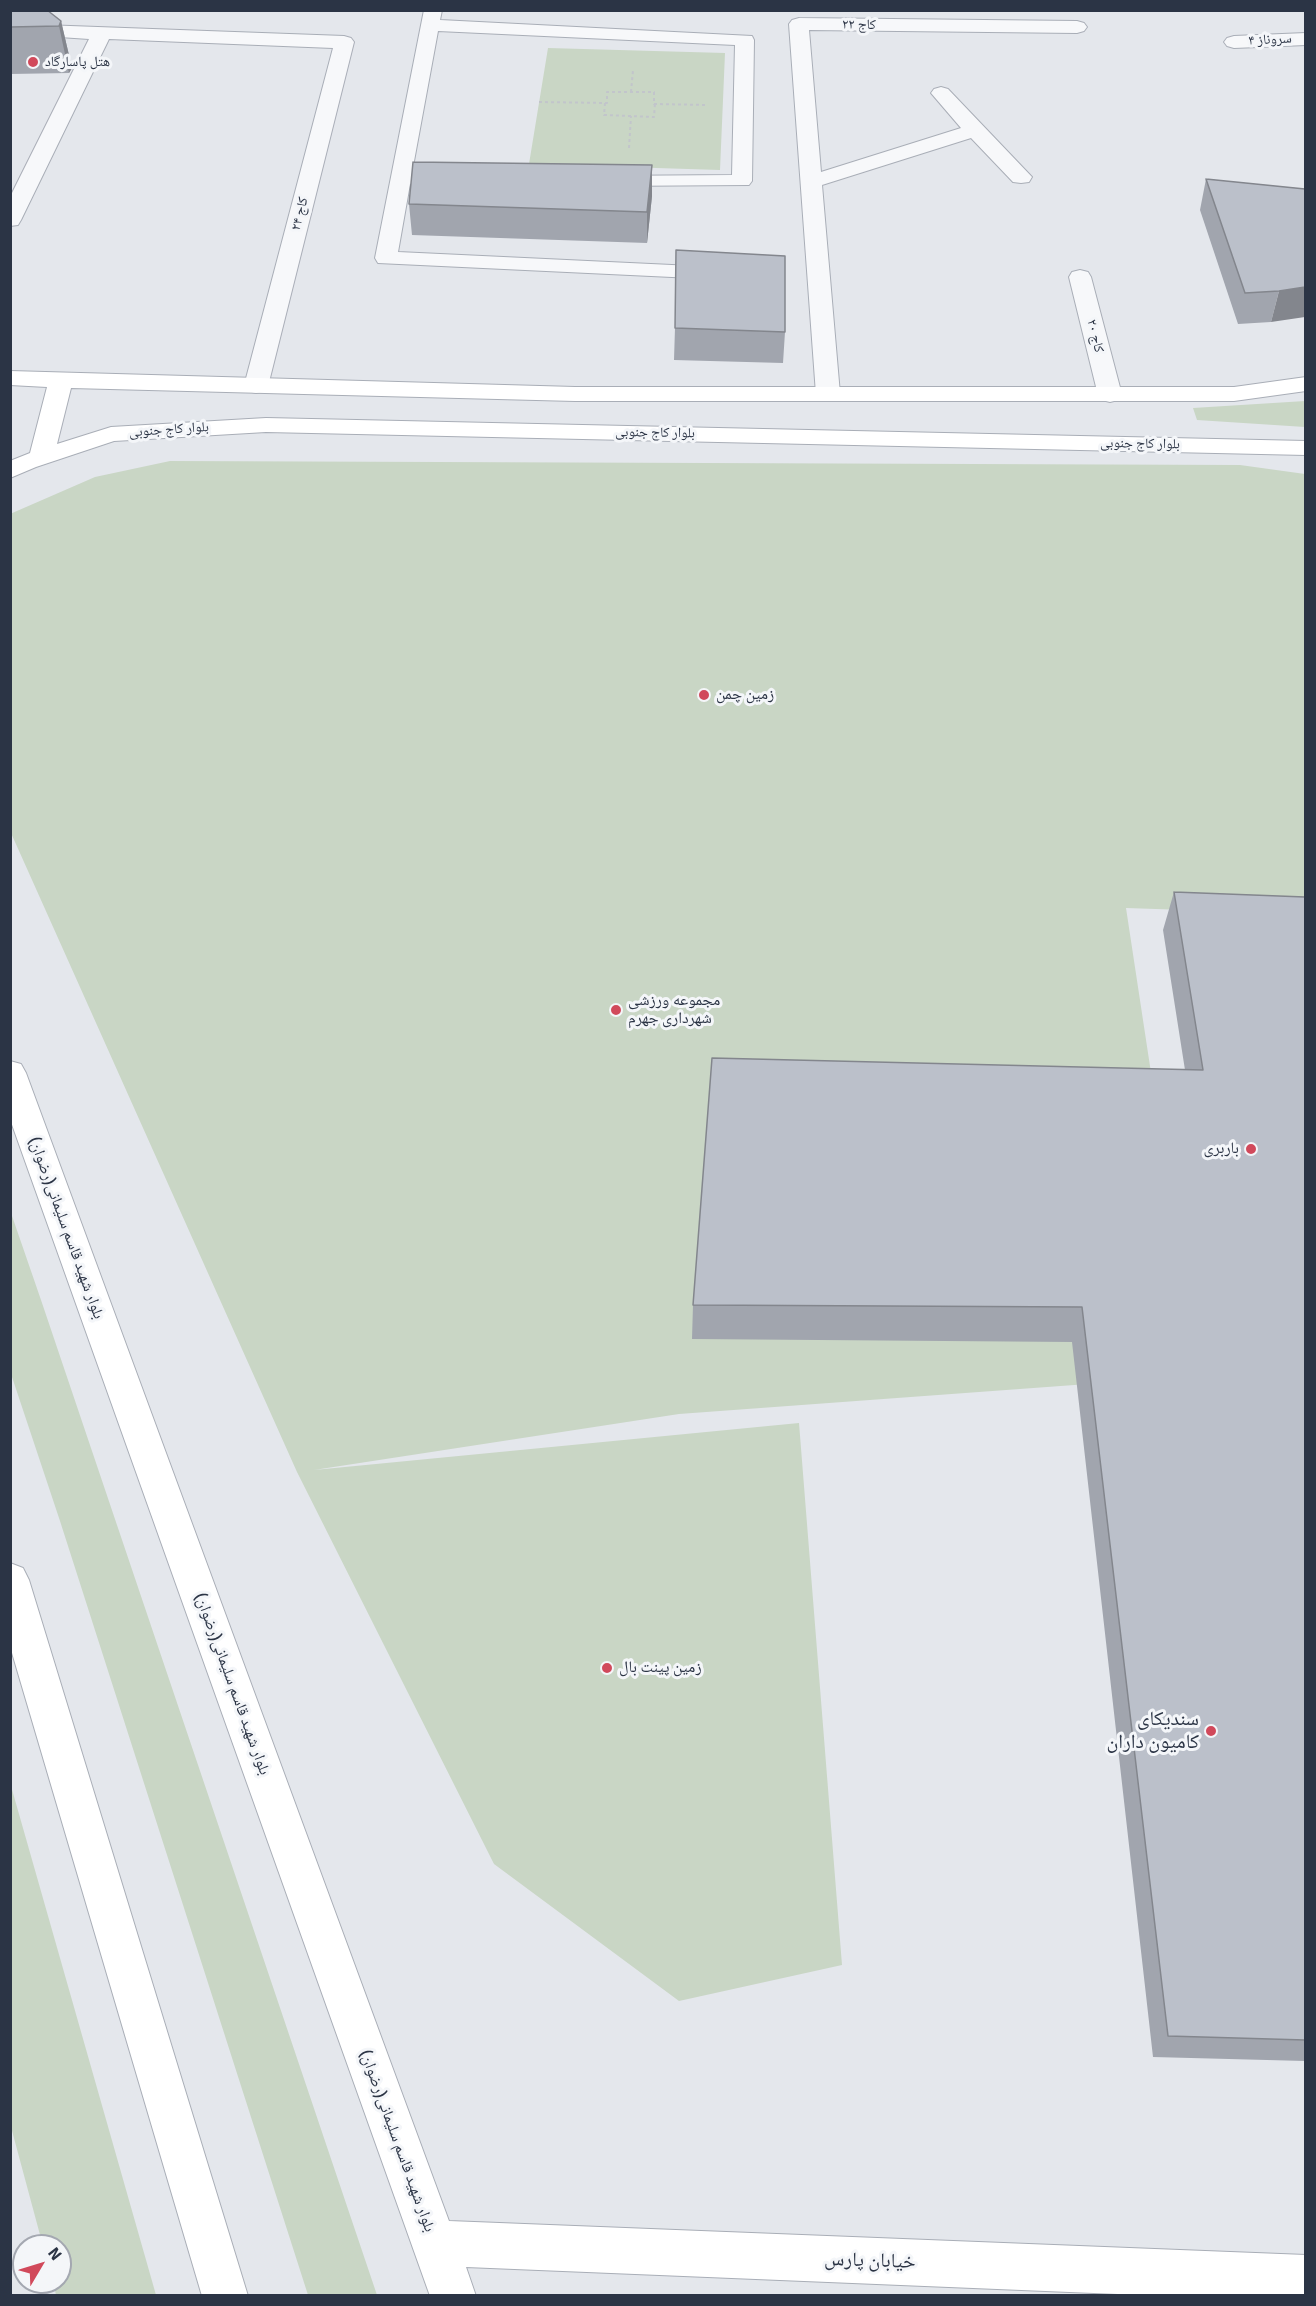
<!DOCTYPE html>
<html>
<head>
<meta charset="utf-8">
<style>
  body { margin:0 }
  #map { position:relative; width:1316px; height:2306px; overflow:hidden; background:#e4e7ec; font-family:Signika,sans-serif }
  canvas { display:block }
  .frame { position:absolute; inset:0; border:12px solid #2b3445; pointer-events:none }
  .north { position:absolute; left:12px; top:2234px; width:60px; height:60px; box-sizing:border-box; background:#f4f6f9; border:2px solid #a4a8b1; border-radius:50%; rotate:52deg; font-size:16px; font-weight:700; line-height:24px; text-align:center; color:#2b3445 }
  .north::after { content:''; display:block; margin:auto; width:21px; height:27px; background:#d1495b; clip-path:polygon(50% 0,100% 100%,50% 72%,0 100%) }
</style>
</head>
<body>
<div id="map">
<canvas width="1316" height="2306"></canvas>
<div class="frame"></div>
<div class="north">N</div>
</div>
<script>
const context = document.querySelector('canvas').getContext('2d');
context.lineJoin = 'round';
function fill(path, color) {
  context.fillStyle = color;
  context.fill(path, 'evenodd');
}
function shape(rows) {
  const path = new Path2D();
  for (const r of rows) {
    path.moveTo(r[0], r[1]);
    for (let i = 2; i < r.length; i += 2) path.lineTo(r[i], r[i + 1]);
  }
  return path;
}
function trace(path, color, width, dash) {
  context.strokeStyle = color;
  context.lineWidth = width;
  context.lineCap = dash ? 'butt' : 'round';
  context.setLineDash(dash || []);
  context.stroke(path);
}
function write(font, color, halo, rows, align = 'center') {
  context.font = font + ' Signika,"Noto Naskh Arabic",sans-serif';
  context.lineWidth = 6;
  context.setLineDash([]);
  context.textBaseline = 'middle';
  context.strokeStyle = halo;
  context.fillStyle = color;
  for (const [text, x, y, turn = 0] of rows) {
    context.save();
    context.translate(x, y);
    context.rotate((+turn || 0) * Math.PI / 180);
    context.textAlign = isNaN(turn) ? turn : align;
    if (halo) context.strokeText(text, 0, 0);
    context.fillText(text, 0, 0);
    context.restore();
  }
}
const green = shape([
  [548,48,725,53,720,170,529,164],
  [1305,401,1305,427,1197,420,1193,408],
  [170,461,1240,465,1305,474,1305,914,1126,908,1197,1376,679,1414,314,1470,799,1423,842,1965,679,2001,494,1864,297,1472,11,833,10,514,95,477],
  [11,1213,41,1300,377,2295,308,2295,60,1521,11,1374],
  [10,1786,11,1786,156,2295,56,2295,53,2282,60,2282,60,2246,43,2246,11,2127]
]);
const path = shape([
  [631,92,633,70],
  [539,102,607,103,607,92,654,92,654,104,707,105],
  [605,103,604,115,654,117,655,103],
  [629,148,631,116]
]);
const lane = shape([
  [424,10,442,10,440,20,752,36,754,40,752,181,749,185,609,186,602,184,599,180,602,176,732,175,735,45,438,31,412,172,454,173,461,175,464,179,461,183,454,185,410,184,398,252,693,266,701,267,704,272,701,277,693,278,378,263,375,258,424,10]
]);
const street = shape([
  [10,10,33,10,43,25,344,36,351,38,354,42,268,386,264,391,256,393,248,391,244,386,333,48,109,39,21,220,18,225,10,226,10,197,89,39,30,35,20,20,10,20,10,10],
  [799,18,1077,21,1084,23,1087,27,1084,31,1077,33,809,30,821,172,961,128,931,93,934,89,941,87,948,89,1032,177,1029,182,1021,183,1013,182,971,138,822,185,840,394,836,399,828,401,820,399,816,394,789,24,792,20,799,18],
  [1306,33,1306,45,1234,48,1227,46,1224,42,1227,38,1234,36,1306,33],
  [1080,270,1088,272,1091,277,1122,395,1118,400,1110,402,1102,400,1098,395,1069,277,1072,272,1080,270]
]);
const secondary = shape([
  [10,371,575,387,1234,387,1306,377,1306,391,1234,401,575,401,71,388,57,444,111,427,266,418,1306,441,1306,455,266,432,114,441,36,467,10,478,10,461,30,453,47,387,10,385,10,371],
  [10,1061,21,1064,26,1073,449,2221,1306,2255,1306,2296,1166,2296,466,2267,476,2296,430,2296,10,1119,10,1061],
  [10,1563,23,1568,29,1580,248,2296,202,2296,10,1646,10,1563]
]);
const wall = shape([
  [10,10,61,21,72,68,69,73,10,74],
  [652,165,652,196,647,243,412,235,409,204],
  [1206,179,1305,189,1271,322,1238,324,1200,210],
  [675,328,785,332,783,363,674,360],
  [1174,892,1305,897,1305,2061,1153,2057,1072,1342,692,1339,693,1305,1185,1070,1163,930]
]);
const shadedWall = shape([
  [61,21,72,68,69,73,59,26],
  [652,165,652,196,647,243,647,212],
  [1305,287,1305,317,1271,322,1279,291]
]);
const building = shape([
  [10,10,47,10,61,21,59,26,10,27,10,10],
  [413,162,652,165,647,212,409,204,413,162],
  [1206,179,1305,189,1305,287,1279,291,1245,293,1206,179],
  [676,250,785,256,785,332,675,328,676,250],
  [1174,892,1305,897,1305,2040,1168,2036,1082,1307,693,1305,712,1058,1203,1070,1174,892]
]);
const markers = [
  [33,62,6,"#d1495b"],
  [704,695,6,"#d1495b"],
  [616,1010,6,"#d1495b"],
  [1251,1149,6,"#d1495b"],
  [607,1668,6,"#d1495b"],
  [1211,1731,6,"#d1495b"]
];
const farStreetnames = [
  ["کاج ۲۲",859,25,1],
  ["سروناز ۴",1270,40,-3],
  ["کاج ۲۴",300,214,-76],
  ["کاج ۲۰",1095,336,76],
  ["بلوار کاج جنوبی",169,430,-4],
  ["بلوار کاج جنوبی",655,433,1],
  ["بلوار کاج جنوبی",1140,444,1]
];
const farPoinames = [
  ["هتل پاسارگاد",45,62]
];
const poiNames = [
  ["زمین چمن",716,695],
  ["مجموعه ورزشی",628,1001],
  ["شهرداری جهرم",628,1019],
  ["باربری",1239,1149,"right"],
  ["زمین پینت بال",619,1668]
];
const streetNames = [
  ["بلوار شهید قاسم سلیمانی(رضوان)",66,1228,70],
  ["بلوار شهید قاسم سلیمانی(رضوان)",232,1684,70],
  ["بلوار شهید قاسم سلیمانی(رضوان)",397,2141,70]
];
const nearPoinames = [
  ["سندیکای",1199,1720],
  ["کامیون داران",1199,1743]
];
const nearStreetnames = [
  ["خیابان پارس",870,2261,2]
];
fill(green, '#c9d6c5');
trace(lane, '#a9aeb7', 2);
trace(street, '#a9aeb7', 2);
trace(secondary, '#a9aeb7', 2);
trace(path, '#c2c5cb', 2, [3, 3]);
fill(lane, '#f7f8fa');
fill(street, '#f7f8fa');
fill(secondary, '#fff');
fill(wall, '#a1a5ae');
fill(shadedWall, '#83868d');
fill(building, '#bbc0ca');
trace(building, '#83868d', 1.5);
for (const [x, y, r, color] of markers) {
  const dot = new Path2D();
  dot.arc(x, y, r, 0, 2 * Math.PI);
  context.fillStyle = color;
  context.fill(dot);
  trace(dot, '#f4f6f9', 2);
}
write('14px', '#2b3445', '#f4f6f9', farStreetnames);
write('14px', '#2b3445', '#f4f6f9', farPoinames, 'left');
write('16px', '#2b3445', '#f4f6f9', poiNames, 'left');
write('16px', '#2b3445', '#f4f6f9', streetNames);
write('20px', '#2b3445', '#f4f6f9', nearPoinames, 'right');
write('20px', '#2b3445', '#f4f6f9', nearStreetnames);
</script>
</body>
</html>
